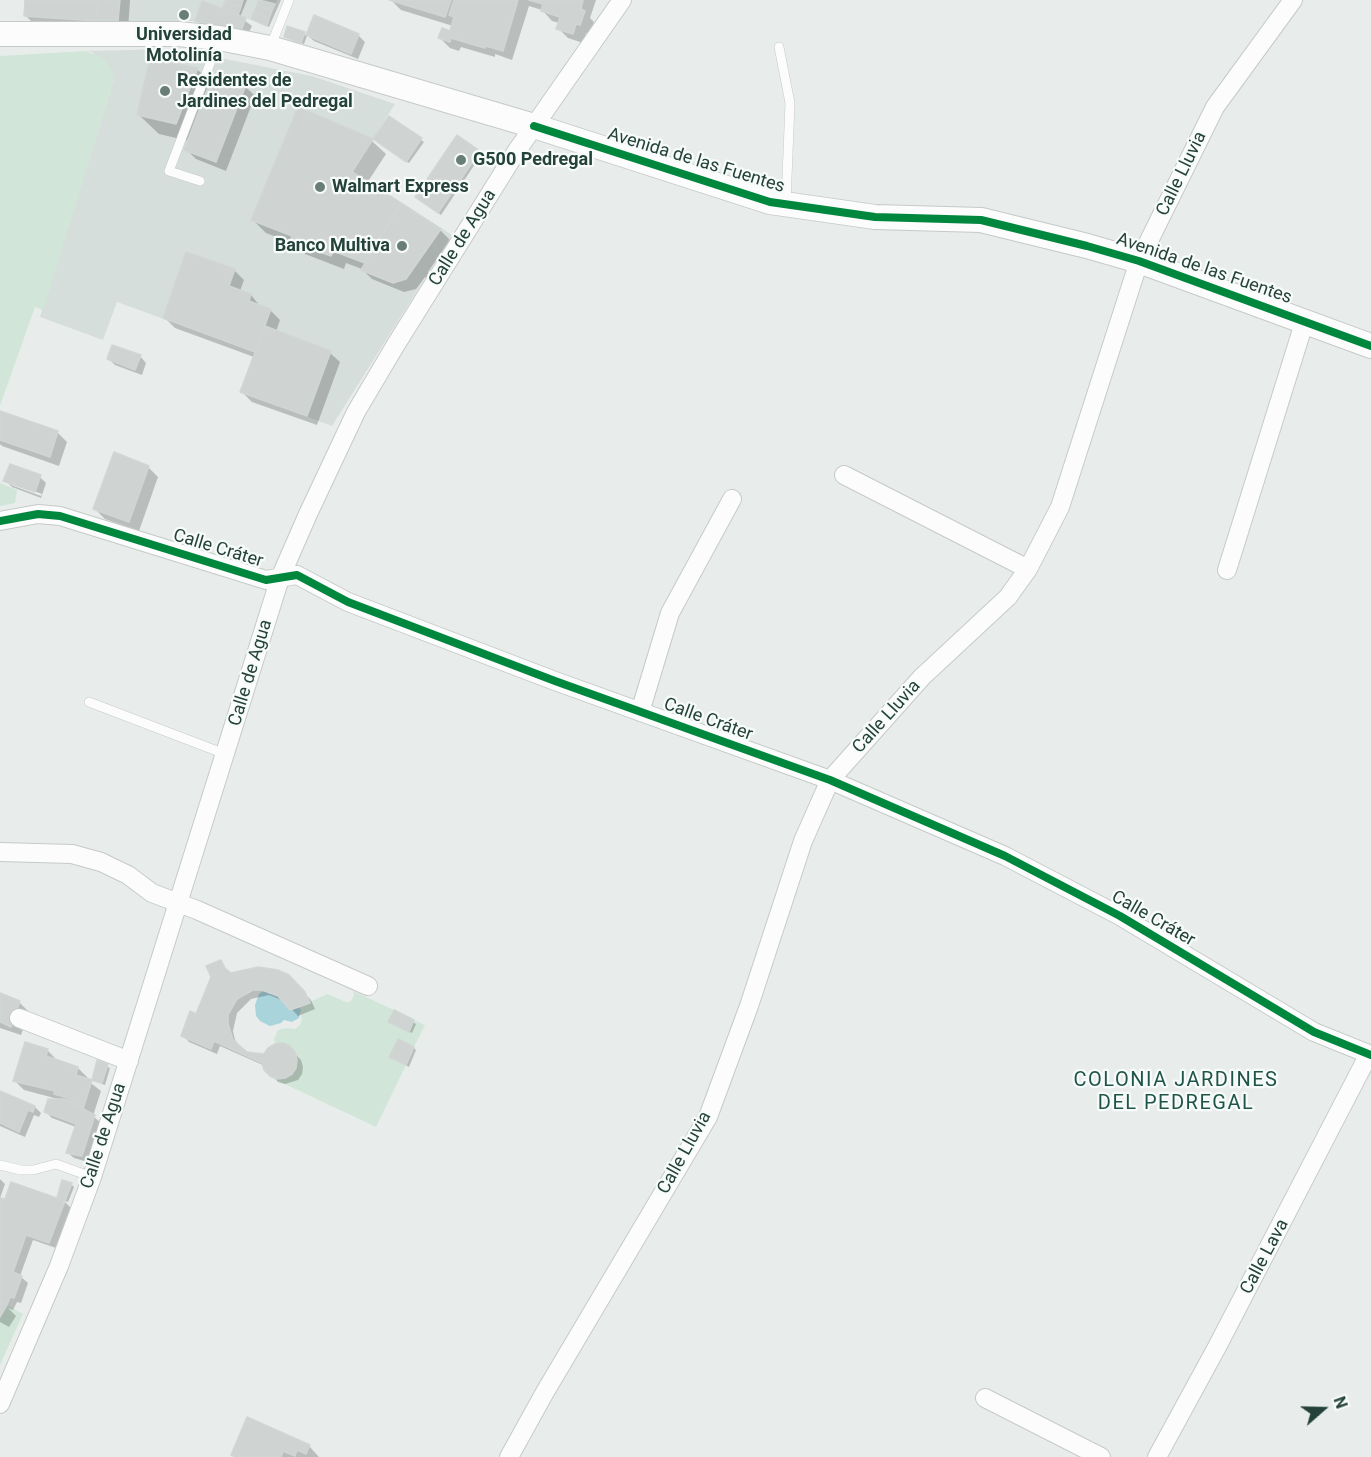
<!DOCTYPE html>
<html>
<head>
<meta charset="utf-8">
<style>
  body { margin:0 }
  #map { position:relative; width:1371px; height:1457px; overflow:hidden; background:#e8edeb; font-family:Roboto,sans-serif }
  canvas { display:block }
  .north { position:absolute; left:1293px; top:1379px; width:60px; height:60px; -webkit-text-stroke:4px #f7fbf9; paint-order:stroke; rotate:70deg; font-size:16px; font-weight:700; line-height:24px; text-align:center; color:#24423a }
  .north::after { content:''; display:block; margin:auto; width:21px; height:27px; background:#24423a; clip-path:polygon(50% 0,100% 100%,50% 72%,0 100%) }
</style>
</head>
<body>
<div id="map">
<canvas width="1371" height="1457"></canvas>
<div class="north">N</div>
</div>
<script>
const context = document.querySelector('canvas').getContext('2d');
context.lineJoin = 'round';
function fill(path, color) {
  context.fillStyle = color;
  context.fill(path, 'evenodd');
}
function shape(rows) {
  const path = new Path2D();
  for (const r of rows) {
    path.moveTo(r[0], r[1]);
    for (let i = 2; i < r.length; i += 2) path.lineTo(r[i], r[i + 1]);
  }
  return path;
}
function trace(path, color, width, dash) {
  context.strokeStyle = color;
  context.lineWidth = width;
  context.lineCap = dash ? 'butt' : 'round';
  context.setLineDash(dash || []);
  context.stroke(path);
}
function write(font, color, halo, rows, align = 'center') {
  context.font = font + ' Roboto,sans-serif';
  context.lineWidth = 4.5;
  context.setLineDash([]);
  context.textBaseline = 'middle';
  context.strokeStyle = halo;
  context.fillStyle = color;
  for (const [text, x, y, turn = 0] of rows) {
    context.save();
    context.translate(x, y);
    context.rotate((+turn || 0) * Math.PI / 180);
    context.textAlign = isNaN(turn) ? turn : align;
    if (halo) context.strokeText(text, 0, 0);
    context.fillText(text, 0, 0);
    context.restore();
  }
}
const built = shape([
  [98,0,277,0,267,26,246,18,241,31,197,21,96,21],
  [174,49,312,76,395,104,352,172,452,235,332,426,240,392,254,352,117,302,103,340,40,317,114,79,92,52,85,51]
]);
const green = shape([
  [85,51,104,58,112,71,114,79,43,310,35,307,0,406,0,56],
  [0,483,17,490,15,503,0,506],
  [353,991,394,1010,388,1022,408,1032,414,1020,425,1025,414,1047,398,1039,389,1057,406,1065,376,1127,270,1077,292,1074,296,1068,297,1060,295,1052,283,1043,275,1044,274,1039,278,1030,286,1028,295,1029,300,1025,302,1019,299,1007,327,994,346,1002,350,1002,354,996],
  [7,1305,23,1314,0,1365,0,1317]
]);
const water = shape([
  [265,990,278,996,290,1010,299,1007,301,1010,299,1018,292,1022,284,1020,281,1023,270,1026,260,1021,256,1016,255,1005,259,994]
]);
const shadow = shape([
  [27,0,130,0,128,30,39,29,25,15],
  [227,0,247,0,240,17,252,26,247,36,203,27,196,20,223,11],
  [261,0,281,0,269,27,253,19],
  [391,0,596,0,590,18,594,22,590,34,586,33,583,43,568,38,558,28,559,23,552,21,542,10,529,6,512,60,495,54,495,57,461,47,459,51,450,48,440,38,451,33,453,26,401,10],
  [304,34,307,36,304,44,285,37],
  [307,35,358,35,365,42,358,59,314,41],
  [197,69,218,91,245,86,255,96,226,171,196,159,186,149,189,141,159,134,139,115],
  [298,109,372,141,386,154,367,183,440,230,450,240,428,272,430,275,428,279,425,277,416,289,404,292,372,279,362,269,346,263,344,269,305,254,295,244,266,233,252,219],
  [390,118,424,142,409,163,375,140],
  [479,152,481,155,441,215,420,200],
  [234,270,244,280,240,291,251,295,260,306,270,310,280,320,276,332,330,353,340,362,317,425,252,402,242,392,254,357,175,328,165,318],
  [140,356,146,363,142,375,115,365,109,359],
  [0,413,58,433,67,442,59,466,2,446,0,444],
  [148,467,158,477,139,531,105,519,95,509],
  [40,477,46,483,41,498,12,487,5,480],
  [11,482,42,494,41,496,11,485],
  [220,962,230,973,288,976,311,1000,315,1009,298,1016,284,1001,269,995,251,999,237,1013,233,1031,235,1040,242,1049,255,1056,264,1055,289,1048,301,1060,303,1067,302,1074,298,1080,285,1084,278,1082,265,1066,220,1046,217,1054,189,1042,183,1035,197,1016],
  [0,995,19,1002,29,1012,21,1035,0,1028],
  [394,1012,416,1024,412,1033,390,1022],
  [414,1048,416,1050,409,1067,391,1057],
  [47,1050,57,1060,78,1068,88,1078,87,1080,101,1091,93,1116,101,1123,88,1162,74,1158,67,1152,76,1127,52,1118,45,1111,58,1099,24,1090,14,1080],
  [98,1062,110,1068,105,1085,93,1081],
  [0,1092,35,1107,41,1113,39,1117,34,1115,25,1137,0,1126],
  [0,1179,5,1184,0,1198],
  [71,1184,74,1187,68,1202,63,1200,71,1208,56,1248,33,1240,20,1276,28,1283,21,1303,17,1302,13,1310,8,1308,16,1316,9,1327,0,1322,0,1199,63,1202,59,1197],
  [309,1446,319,1457,235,1457,233,1455]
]);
const building = shape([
  [25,0,98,0,96,21,24,16,25,0],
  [98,0,120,0,118,21,96,21,98,0],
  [226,0,243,0,241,7,225,2,226,0],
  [259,0,275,4,272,11,257,5,259,0],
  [389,0,451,0,445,17,389,0],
  [454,0,518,0,503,51,486,46,485,48,451,38,450,42,438,38,442,28,450,31,454,17,449,15,454,0],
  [529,0,583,0,581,9,585,11,580,25,576,24,573,34,556,29,560,17,541,11,543,4,529,0],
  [202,1,246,18,241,31,195,21,202,1],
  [225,2,241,7,238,15,222,9,225,2],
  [257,5,272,11,269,19,254,12,257,5],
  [254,12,269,19,267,26,251,19,254,12],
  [314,15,359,34,351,54,306,35,314,15],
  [287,26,305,32,301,43,284,37,287,26],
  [150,58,198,68,176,124,137,115,150,58],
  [221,80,246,85,216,162,184,150,209,85,218,88,221,80],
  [298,107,373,139,352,172,401,203,365,263,333,251,331,256,290,241,292,236,251,220,298,107],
  [389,116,422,138,406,162,373,139,389,116],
  [457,135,480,151,438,213,415,197,457,135],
  [401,203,441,229,406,279,393,283,361,270,401,203],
  [186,252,235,269,229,286,251,294,249,301,271,309,255,352,163,318,186,252],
  [265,326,331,351,307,416,240,392,265,326],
  [112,345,141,355,135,370,107,359,112,345],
  [0,411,58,431,50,457,0,440,0,411],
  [114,452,149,466,129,522,93,509,114,452],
  [10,464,41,475,35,492,3,481,10,464],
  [221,960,225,968,231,973,258,967,278,970,289,975,305,992,310,1003,290,1010,278,996,262,990,253,990,237,999,228,1015,228,1024,233,1040,247,1052,264,1054,268,1048,275,1044,283,1043,290,1046,295,1052,297,1060,296,1068,292,1074,285,1078,277,1079,270,1076,264,1070,262,1063,214,1041,211,1049,181,1036,190,1011,196,1014,211,977,206,966,221,960],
  [0,993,20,1001,11,1027,0,1022,0,993],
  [394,1010,414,1020,409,1032,388,1022,394,1010],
  [398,1039,414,1047,406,1065,389,1057,398,1039],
  [25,1042,48,1049,46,1056,78,1067,76,1075,92,1080,83,1109,65,1097,54,1094,55,1091,13,1081,25,1042],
  [97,1060,108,1064,102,1083,92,1080,97,1060],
  [0,1091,35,1106,33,1112,28,1110,19,1132,0,1123,0,1091],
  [48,1099,64,1099,95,1115,82,1156,66,1153,76,1124,44,1112,48,1099],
  [62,1180,72,1183,65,1201,57,1198,62,1180],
  [11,1182,65,1201,49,1243,26,1235,13,1272,22,1276,14,1298,10,1297,7,1305,0,1301,0,1198,5,1199,11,1182],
  [0,1301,7,1305,0,1317,0,1301],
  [247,1417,310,1445,306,1454,297,1450,295,1456,283,1451,281,1457,236,1457,231,1455,247,1417]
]);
const service = shape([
  [779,47,790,103,786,202],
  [270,48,289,0],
  [200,181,169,171,219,40],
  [89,702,225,754],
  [0,1165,21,1170,33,1170,56,1164,92,1177]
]);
const minor = shape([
  [844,475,1028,569],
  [0,521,38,514,60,516,266,580,297,575,348,602,555,681,830,780,1005,856,1120,916,1314,1032,1371,1055],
  [1227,570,1305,320],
  [640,712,670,613,732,499],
  [0,852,72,854,101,862,128,875,152,893,197,910,368,986],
  [19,1018,129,1061],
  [985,1398,1101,1457],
  [0,1404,59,1266,92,1177,280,578,308,514,356,412,395,346,516,152,622,0],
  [509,1457,545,1392,708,1117,749,1006,803,841,830,780,922,677,1008,597,1028,569,1060,507,1139,261,1215,107,1293,0],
  [1157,1457,1217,1347,1369,1054]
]);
const tertiary = shape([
  [0,34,178,34,219,38,270,48,534,126,770,202,875,217,981,220,1087,246,1139,261,1371,346]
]);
const cycleway = shape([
  [534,126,770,202,875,217,981,220,1087,246,1139,261,1371,346],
  [0,521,38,514,60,516,266,580,297,575,348,602,555,681,830,780,1005,856,1120,916,1314,1032,1371,1055]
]);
const markers = [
  [184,15,6,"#697e78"],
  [165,91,6,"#697e78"],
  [461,160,6,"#697e78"],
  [320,187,6,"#697e78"],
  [402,246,6,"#697e78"]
];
const poiNames = [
  ["Universidad",184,35,"center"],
  ["Motolinía",184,56,"center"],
  ["Residentes de",177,81],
  ["Jardines del Pedregal",177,102],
  ["G500 Pedregal",473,160],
  ["Walmart Express",332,187],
  ["Banco Multiva",390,246,"right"]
];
const streetNames = [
  ["Avenida de las Fuentes",696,161,17],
  ["Calle Lluvia",1182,174,-64],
  ["Calle de Agua",463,238,-58],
  ["Avenida de las Fuentes",1204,269,19],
  ["Calle Cráter",218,549,17],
  ["Calle de Agua",251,673,-73],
  ["Calle Lluvia",887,717,-48],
  ["Calle Cráter",708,720,20],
  ["Calle Cráter",1153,919,30],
  ["Calle de Agua",104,1136,-72],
  ["Calle Lluvia",685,1153,-61],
  ["Calle Lava",1265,1257,-62]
];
const neighbourhoodNames = [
  ["COLONIA JARDINES",1176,1081],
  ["DEL PEDREGAL",1176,1104]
];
fill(built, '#d6dedb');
fill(green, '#d1e6d8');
fill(water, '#a9d4db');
fill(shadow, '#0003');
fill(building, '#cfd4d2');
trace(building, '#d1d6d4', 1.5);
trace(service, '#c5cac8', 10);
trace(minor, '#c5cac8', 20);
trace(tertiary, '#c5cac8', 26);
trace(service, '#fcfcfc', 9);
trace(minor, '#fcfcfc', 18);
trace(tertiary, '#fcfcfc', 24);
trace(cycleway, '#00873e', 8);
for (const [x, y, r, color] of markers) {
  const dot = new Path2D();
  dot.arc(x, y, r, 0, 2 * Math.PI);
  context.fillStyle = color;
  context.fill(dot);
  trace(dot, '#f7fbf9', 2);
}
write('bold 18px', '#24423a', '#f7fbf9', poiNames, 'left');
write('18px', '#24423a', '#f7fbf9', streetNames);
context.letterSpacing = '1.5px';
write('20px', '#1f5548', '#f7fbf9', neighbourhoodNames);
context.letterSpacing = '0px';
</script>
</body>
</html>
